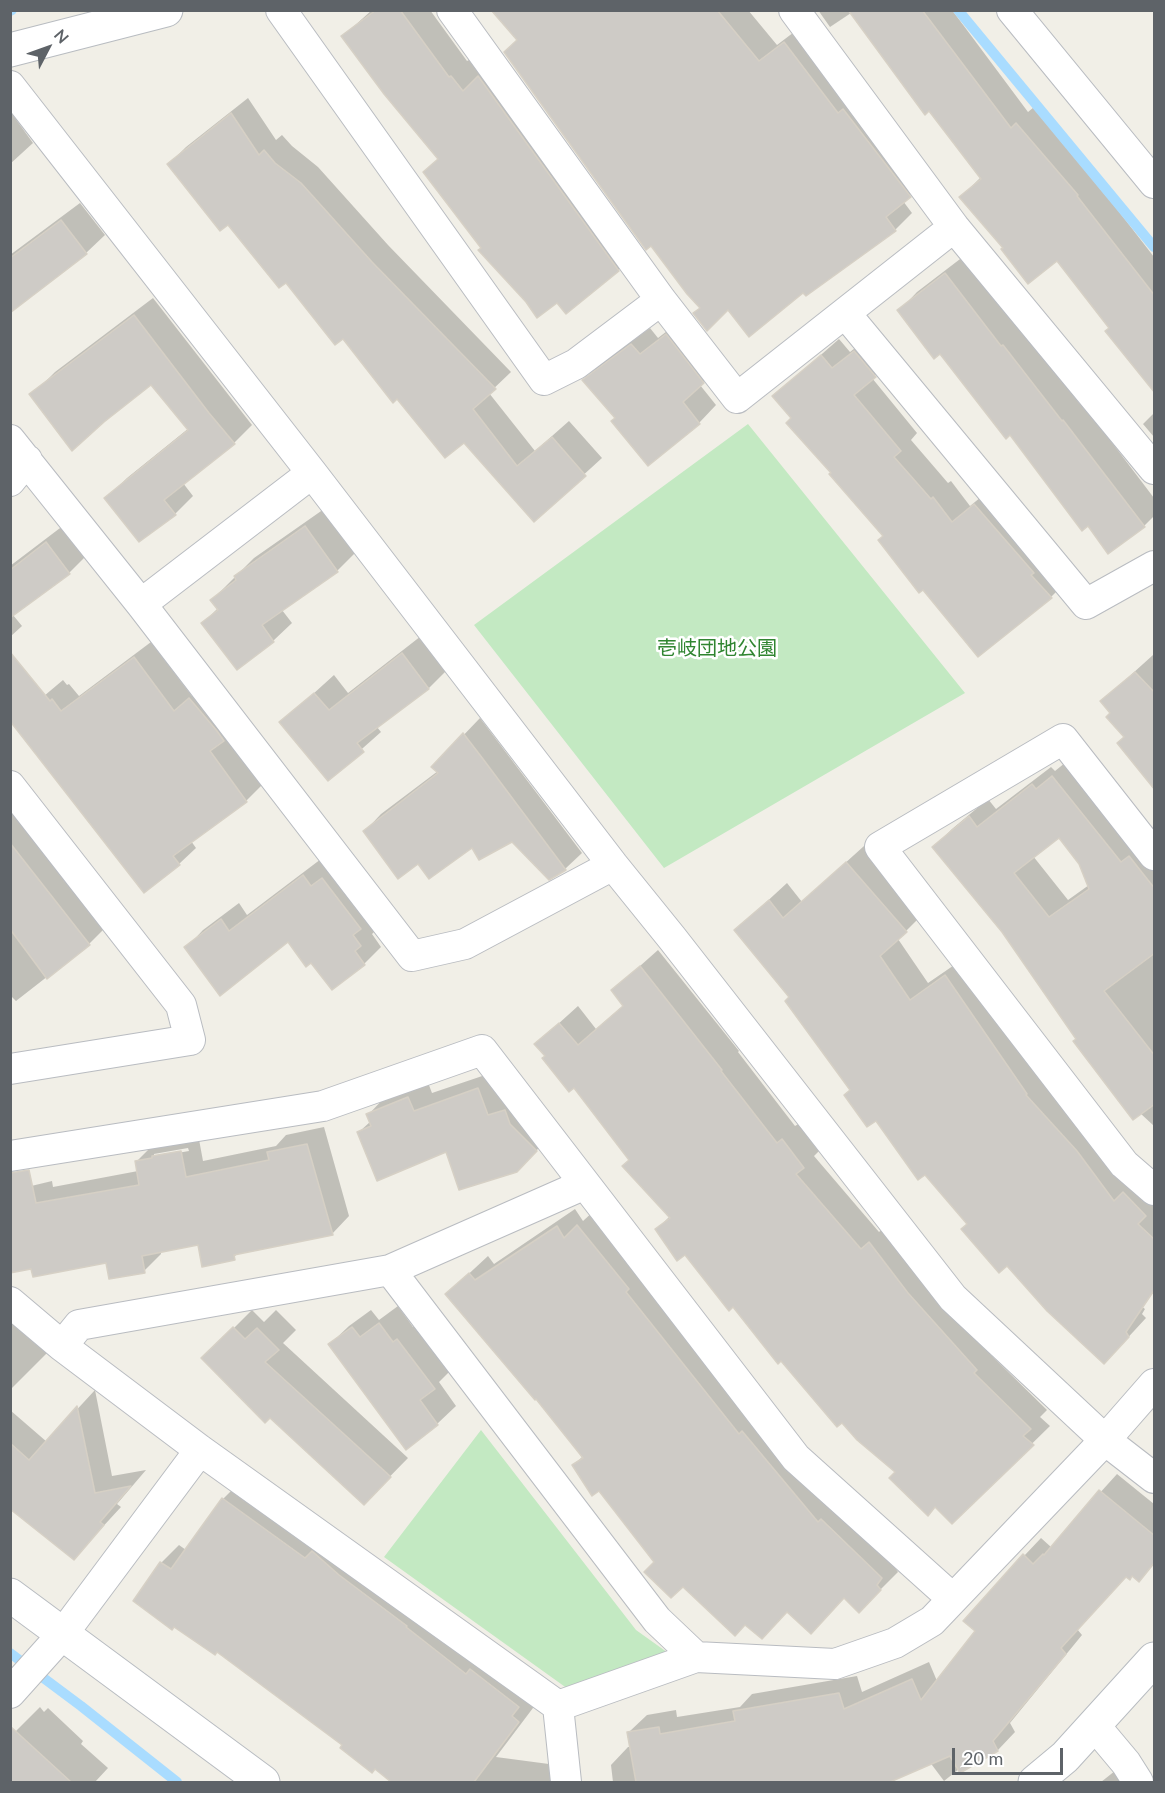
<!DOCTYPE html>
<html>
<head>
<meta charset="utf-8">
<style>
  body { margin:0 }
  #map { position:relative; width:1165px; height:1793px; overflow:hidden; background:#f1efe7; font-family:Lato,sans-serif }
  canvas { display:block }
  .frame { position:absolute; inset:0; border:12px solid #5e6368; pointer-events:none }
  .north { position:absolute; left:18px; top:18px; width:60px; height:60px; -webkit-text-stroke:4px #fff; paint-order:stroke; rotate:49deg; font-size:16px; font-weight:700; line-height:24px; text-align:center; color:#5e6368 }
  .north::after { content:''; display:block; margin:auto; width:21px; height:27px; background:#5e6368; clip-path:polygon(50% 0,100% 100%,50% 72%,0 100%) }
  .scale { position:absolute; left:952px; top:1748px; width:111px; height:27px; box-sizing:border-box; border:3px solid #5e6368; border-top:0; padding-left:8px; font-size:18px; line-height:21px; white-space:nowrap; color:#5e6368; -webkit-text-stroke:4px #fff; paint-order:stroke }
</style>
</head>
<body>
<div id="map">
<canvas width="1165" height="1793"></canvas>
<div class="frame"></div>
<div class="north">N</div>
<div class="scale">20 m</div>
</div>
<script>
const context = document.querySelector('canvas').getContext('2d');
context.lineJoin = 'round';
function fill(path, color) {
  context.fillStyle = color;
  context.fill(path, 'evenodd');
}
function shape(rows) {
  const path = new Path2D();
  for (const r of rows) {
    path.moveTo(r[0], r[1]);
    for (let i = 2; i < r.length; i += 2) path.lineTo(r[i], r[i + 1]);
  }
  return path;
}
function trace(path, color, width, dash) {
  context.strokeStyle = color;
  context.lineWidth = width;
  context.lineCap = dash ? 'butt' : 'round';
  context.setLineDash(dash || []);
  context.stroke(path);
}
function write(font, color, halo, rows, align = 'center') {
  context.font = font + ' Lato,"Noto Sans JP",sans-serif';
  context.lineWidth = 5;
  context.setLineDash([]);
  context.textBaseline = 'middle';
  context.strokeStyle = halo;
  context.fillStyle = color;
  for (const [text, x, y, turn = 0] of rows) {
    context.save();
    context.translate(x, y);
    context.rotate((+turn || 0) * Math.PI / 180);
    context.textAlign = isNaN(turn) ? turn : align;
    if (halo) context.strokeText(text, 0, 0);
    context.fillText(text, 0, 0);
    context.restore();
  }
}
const green = shape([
  [748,424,965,693,664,868,474,625],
  [481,1430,636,1630,671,1655,568,1689,384,1557]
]);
const shadow = shape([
  [372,10,430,10,467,61,469,60,636,253,618,270,557,301,483,247,425,172,439,158,343,36],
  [493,10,748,10,777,45,802,26,927,179,903,201,912,213,895,230,803,291,728,307,701,307,519,39],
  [818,10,952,10,1028,112,1034,107,1094,177,1093,178,1154,257,1154,390,1110,328,1057,259,1005,248,961,197,981,177,930,109,851,13,830,27],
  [248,98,276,140,282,135,292,146,318,167,388,245,511,372,489,393,535,451,569,421,602,458,534,520,464,441,398,397,343,337,169,164,186,147],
  [10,111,33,143,10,164],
  [80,203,105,235,86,253,10,313,10,255],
  [964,256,1080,404,1082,403,1154,498,1154,516,1144,526,1088,524,940,352,899,311,917,292],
  [153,298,252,425,234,443,183,483,193,496,175,514,109,496,127,478,189,428,152,383,36,391,55,372],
  [684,318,720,365,700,385,716,405,699,423,617,418,584,380,601,363,650,328,658,338],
  [872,335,892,359,872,378,917,433,911,440,948,483,951,481,970,506,992,488,1068,580,1051,597,885,536,833,473,793,417,774,396,839,339,850,352],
  [1154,413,1154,437,1143,424],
  [324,509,355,553,337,571,282,610,292,623,273,641,237,668,203,623,218,608,212,600,254,558],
  [64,525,87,555,69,573,13,615,22,626,10,637,10,566],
  [421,636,447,670,429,688,377,727,381,732,328,779,281,723,334,675,348,693],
  [151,642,192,696,206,683,263,784,246,801,191,841,196,848,179,864,31,707,63,680,67,685,69,684,79,696],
  [1153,655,1154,657,1154,787,1112,713,1102,701],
  [480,718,582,853,565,869,549,878,512,840,472,846,419,862,365,831,381,814,438,771,433,767],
  [1071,758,1154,847,1154,1126,1140,1113,1077,1039,1003,931,934,847,952,829,988,799,996,809,1051,767,1055,771],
  [1060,836,1080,863,1089,885,1068,900,1033,856],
  [10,795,106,927,89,944,16,1001,10,995],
  [864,846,923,914,898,939,928,983,963,959,1154,1190,1154,1292,1141,1306,1145,1309,1142,1314,1146,1318,1122,1344,968,1223,852,1090,791,997,736,930,787,883,802,902],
  [321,859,378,928,372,934,381,947,364,964,311,961,288,940,186,948,203,930,239,903,247,915],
  [658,950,739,1051,738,1052,795,1126,800,1123,821,1149,814,1156,879,1232,887,1225,993,1351,990,1354,1047,1410,1040,1417,1050,1426,952,1522,897,1472,733,1305,685,1253,657,1229,670,1216,631,1160,574,1086,536,1044,578,1006,596,1029,624,1005,613,990],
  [497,1071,554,1132,535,1152,447,1150,359,1132,371,1121,368,1115,386,1096,427,1080,432,1093],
  [324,1127,349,1216,332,1234,239,1252,232,1259,199,1243,161,1251,161,1254,144,1271,107,1261,34,1275,27,1187,52,1181,53,1187,138,1171,136,1162,154,1144,198,1134,203,1161,276,1146,286,1135],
  [188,1148,189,1151,154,1157,154,1154],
  [575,1209,583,1221,596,1209,899,1559,894,1566,898,1572,859,1611,845,1596,745,1623,656,1562,599,1489,573,1466,583,1456,537,1396,447,1294,488,1256,494,1264],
  [398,1306,413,1327,420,1327,452,1369,439,1382,456,1406,437,1424,406,1448,330,1344,349,1326,371,1310,379,1320],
  [10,1309,53,1347,10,1390],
  [252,1310,264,1322,276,1310,296,1330,283,1343,408,1458,364,1503,270,1416,204,1358],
  [95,1390,112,1476,146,1470,117,1504,121,1507,74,1558,10,1507,10,1410,47,1442],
  [1117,1474,1154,1504,1154,1552,1127,1575,1077,1629,1082,1635,1010,1723,1015,1732,998,1750,961,1771,959,1769,944,1781,926,1757,913,1770,886,1782,613,1782,611,1765,628,1747,631,1747,629,1732,647,1715,676,1710,677,1717,740,1707,752,1694,857,1676,862,1692,929,1662,937,1681,977,1630,1024,1556,1041,1538,1051,1547],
  [241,1481,536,1704,496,1757,564,1766,562,1782,401,1782,399,1781,394,1782,344,1745,161,1563,179,1545,186,1550,223,1499],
  [40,1707,44,1712,48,1708,83,1741,81,1744,108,1768,95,1782,10,1782,10,1737],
  [1125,1763,1141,1782,1101,1782]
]);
const stream = shape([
  [958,10,1154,247],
  [10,11,12,10],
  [10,1653,81,1706,177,1782]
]);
const building = shape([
  [376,10,400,10,449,77,451,76,463,91,478,76,619,271,566,314,557,303,537,318,526,302,478,250,481,248,423,172,438,159,384,94,341,36,376,10],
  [491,10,717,10,759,61,784,42,838,113,843,109,911,197,886,217,896,231,806,296,803,293,749,337,728,310,707,331,693,313,700,308,687,294,651,246,646,250,504,52,517,40,491,10],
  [848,10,922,10,1011,128,1016,123,1078,195,1077,196,1155,296,1155,393,1105,331,1109,328,1057,261,1028,284,1001,249,1003,248,959,197,981,179,929,111,925,115,848,10],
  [231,113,259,155,264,150,275,163,301,183,372,262,496,389,473,409,517,466,552,437,586,476,534,522,464,443,445,458,397,399,393,403,343,339,335,345,286,283,279,288,228,225,220,231,167,164,231,113],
  [61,220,87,254,10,313,10,258,61,220],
  [945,273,1001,346,1003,345,1062,421,1063,420,1145,527,1108,554,1088,526,1082,531,1010,435,1006,439,940,354,934,359,897,310,945,273],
  [134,315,209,413,235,444,164,500,176,515,139,542,104,498,188,430,151,385,104,422,72,451,29,394,134,315],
  [666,334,704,383,683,402,700,424,648,466,611,421,615,418,582,380,631,344,640,354,666,334],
  [854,351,876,377,854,395,901,451,894,457,931,499,933,497,952,522,974,504,1034,573,1031,575,1052,598,978,657,923,590,919,593,878,540,883,536,829,474,831,473,786,423,791,418,772,396,821,355,832,368,854,351],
  [305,526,338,572,262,625,274,642,237,670,201,623,218,610,210,600,236,580,234,576,305,526],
  [46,542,70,574,10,618,10,570,46,542],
  [10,652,50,701,52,699,61,711,134,657,174,711,189,698,217,731,224,741,210,751,247,802,173,856,180,865,144,893,10,721,10,652],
  [402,653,429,689,357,743,364,752,328,781,279,722,314,693,329,710,402,653],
  [1135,672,1155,693,1155,790,1117,743,1124,737,1106,717,1110,713,1100,701,1135,672],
  [463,733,483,759,566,870,549,880,512,842,479,860,472,848,429,879,418,864,398,879,363,831,438,773,431,767,463,733],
  [1052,776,1121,862,1129,856,1155,889,1155,953,1104,991,1155,1056,1155,1104,1133,1120,1073,1041,1076,1039,1002,932,932,847,969,816,977,827,1032,784,1036,789,1052,776],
  [1059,838,1079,864,1089,889,1049,917,1014,873,1059,838],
  [10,843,90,945,47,979,10,929,10,843],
  [846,862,907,932,880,956,910,1000,945,975,1027,1094,1026,1095,1077,1151,1114,1201,1123,1192,1146,1216,1138,1224,1155,1240,1155,1289,1126,1332,1129,1337,1104,1364,1047,1311,1007,1266,999,1273,961,1229,967,1224,925,1175,918,1180,876,1121,867,1127,844,1095,850,1090,785,1001,789,997,734,930,769,900,783,918,846,862],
  [303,875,311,886,322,878,361,929,353,935,361,946,355,951,365,965,332,990,311,963,306,967,288,942,220,996,184,947,221,919,229,931,303,875],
  [640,966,722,1070,721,1071,777,1143,782,1139,804,1168,796,1174,861,1249,869,1242,908,1293,977,1370,974,1373,1031,1429,1023,1436,1034,1445,952,1524,935,1507,928,1516,889,1478,895,1472,857,1440,842,1423,837,1427,781,1361,778,1364,733,1307,729,1311,685,1255,677,1261,655,1229,670,1218,622,1166,629,1160,574,1088,569,1092,542,1058,545,1056,534,1044,559,1023,578,1045,623,1006,611,990,640,966],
  [478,1088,488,1115,505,1110,510,1124,537,1151,517,1172,459,1190,446,1152,377,1181,357,1132,371,1126,366,1114,408,1097,414,1111,478,1088],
  [307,1144,333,1235,234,1255,235,1260,202,1267,198,1245,142,1256,145,1273,109,1279,106,1263,33,1277,31,1269,10,1273,10,1173,29,1170,36,1203,139,1185,135,1161,152,1158,152,1156,181,1151,186,1177,269,1160,267,1152,307,1144],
  [577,1225,629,1289,626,1292,739,1434,742,1431,818,1522,821,1519,882,1578,877,1585,881,1590,859,1613,844,1598,811,1634,787,1612,762,1639,745,1625,735,1636,683,1587,671,1598,644,1572,654,1562,599,1491,592,1496,572,1465,583,1458,536,1399,535,1400,445,1294,469,1273,475,1280,557,1226,564,1238,577,1225],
  [379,1323,393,1342,397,1339,435,1389,420,1400,438,1425,406,1450,328,1344,352,1327,360,1337,379,1323],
  [233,1327,245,1339,257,1328,279,1350,265,1362,391,1477,364,1505,270,1418,265,1423,201,1358,233,1327],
  [77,1406,95,1493,131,1486,100,1522,104,1525,74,1560,10,1509,10,1443,29,1460,77,1406],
  [1099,1490,1155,1536,1155,1562,1139,1582,1132,1576,1130,1580,1126,1577,1061,1648,1066,1654,993,1741,998,1751,960,1773,950,1756,890,1782,636,1782,627,1732,659,1727,660,1734,735,1721,733,1711,839,1693,844,1709,912,1679,921,1700,975,1631,963,1621,1023,1554,1033,1564,1043,1554,1044,1555,1099,1490],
  [222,1498,305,1558,312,1551,339,1575,407,1626,406,1627,466,1674,470,1669,519,1707,512,1716,519,1722,474,1782,391,1782,375,1769,372,1773,340,1748,342,1745,217,1652,215,1655,174,1627,172,1630,133,1601,160,1562,171,1569,222,1498],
  [10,1726,71,1782,10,1782,10,1726]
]);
const street = shape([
  [281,10,544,380,576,364,661,300],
  [452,10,661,300,737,398,954,227],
  [794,10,954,227,1154,469],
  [1012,10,1154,183],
  [10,86,312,473,613,865,672,938,953,1298,1105,1440,1154,1478],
  [845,313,1086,604,1154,566],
  [10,440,141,604,412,956,465,944,613,865],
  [10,481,27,460],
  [141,604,312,473],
  [10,786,181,1005,190,1040,10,1069],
  [1154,855,1063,739,880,847,1124,1164,1154,1190],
  [10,1156,323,1106,482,1050,796,1458,953,1599],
  [390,1270,657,1620,696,1657],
  [10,1302,62,1346,200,1450,558,1706,566,1782],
  [62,1346,79,1325,390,1270,585,1184],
  [10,1693,62,1635,200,1450],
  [558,1706,696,1657,835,1664,895,1643,932,1621,953,1599,1105,1440,1154,1384],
  [1095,1726,1126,1763,1138,1782]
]);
const secondary = shape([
  [10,50,166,10],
  [10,1595,263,1782],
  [1035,1782,1065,1757,1154,1659]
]);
const parkNames = [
  ["壱岐団地公園",717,649]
];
fill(green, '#c3e9c2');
fill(shadow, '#0003');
trace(stream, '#a9dcff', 10);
fill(building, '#cecbc6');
trace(building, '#d6d0c5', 1.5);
trace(street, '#b9bcc1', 32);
trace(secondary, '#b8bcc1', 35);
trace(street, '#fff', 30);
trace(secondary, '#fff', 33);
write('20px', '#308531', '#fff', parkNames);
</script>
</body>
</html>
